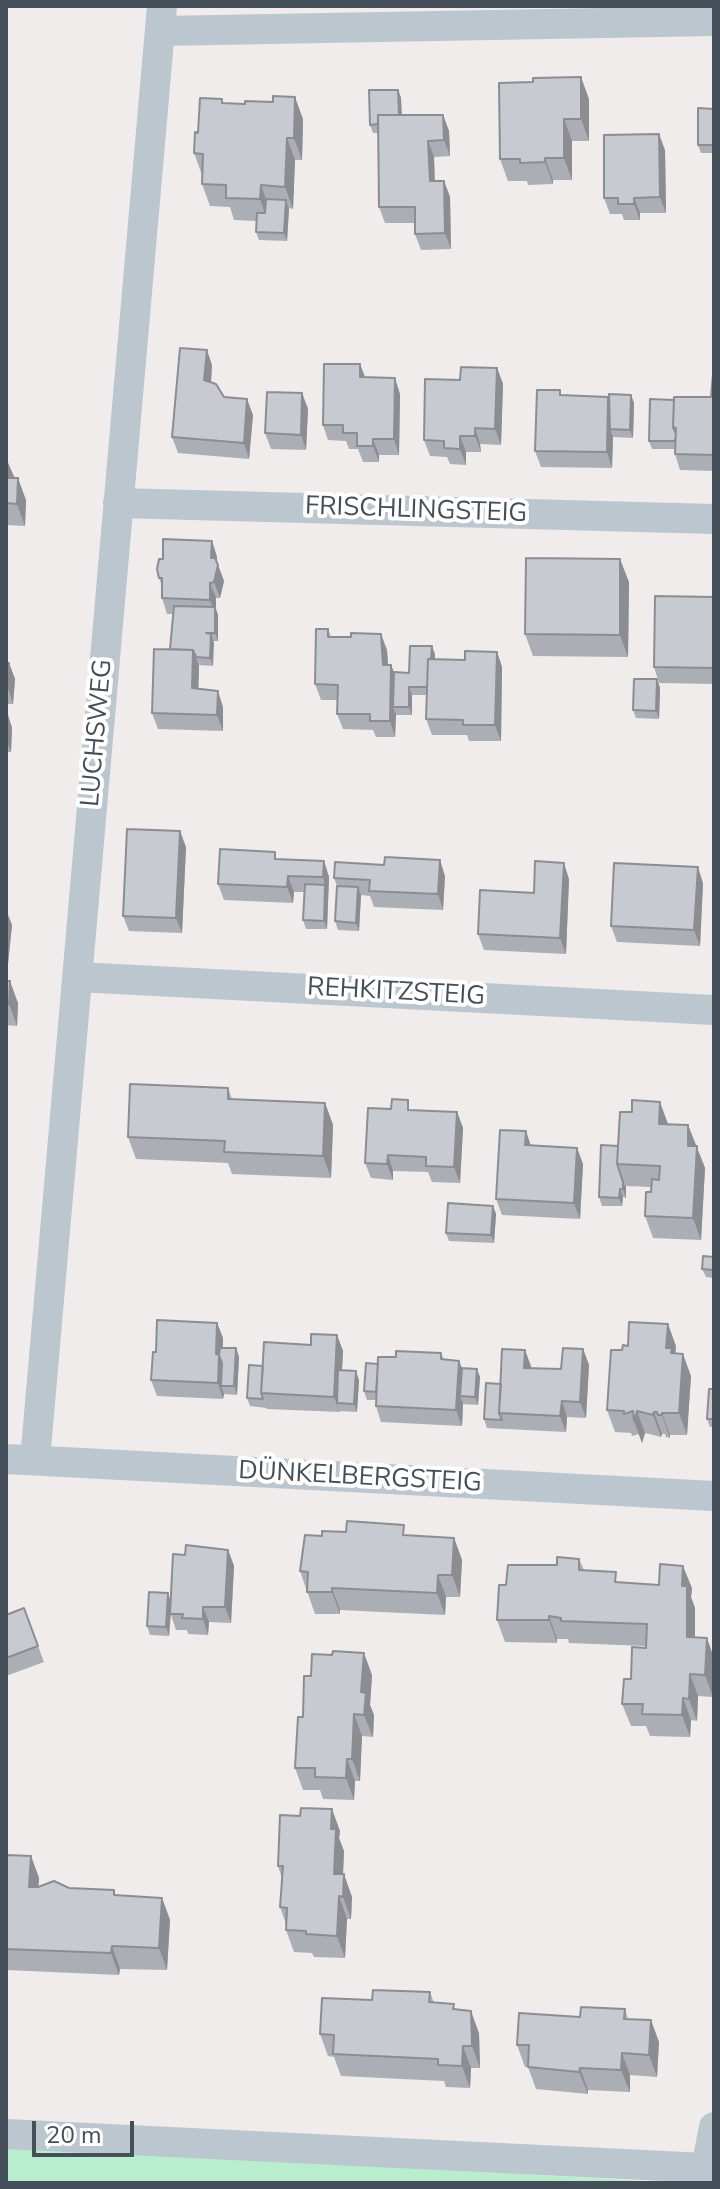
<!DOCTYPE html>
<html>
<head>
<meta charset="utf-8">
<style>
  body { margin:0 }
  #map { position:relative; width:720px; height:2189px; overflow:hidden; background:#efeceb; font-family:"Nunito Sans",sans-serif }
  canvas { display:block }
  .frame { position:absolute; inset:0; border:8px solid #444f59; pointer-events:none }
  .scale { position:absolute; left:32px; top:2121px; width:102px; height:36px; box-sizing:border-box; border:4px solid #444f59; border-top:0; padding-left:10px; font-size:24px; line-height:28px; white-space:nowrap; color:#444f59; -webkit-text-stroke:6px #fff; paint-order:stroke }
</style>
</head>
<body>
<div id="map">
<canvas width="720" height="2189"></canvas>
<div class="frame"></div>
<div class="scale">20 m</div>
</div>
<script>
const context = document.querySelector('canvas').getContext('2d');
context.lineJoin = 'round';
function fill(path, color) {
  context.fillStyle = color;
  context.fill(path, 'evenodd');
}
function shape(rows) {
  const path = new Path2D();
  for (const r of rows) {
    path.moveTo(r[0], r[1]);
    for (let i = 2; i < r.length; i += 2) path.lineTo(r[i], r[i + 1]);
  }
  return path;
}
function trace(path, color, width, dash) {
  context.strokeStyle = color;
  context.lineWidth = width;
  context.lineCap = dash ? 'butt' : 'round';
  context.setLineDash(dash || []);
  context.stroke(path);
}
function write(font, color, halo, rows, align = 'center') {
  context.font = font + ' "Nunito Sans",sans-serif';
  context.lineWidth = 8;
  context.setLineDash([]);
  context.textBaseline = 'middle';
  context.strokeStyle = halo;
  context.fillStyle = color;
  for (const [text, x, y, turn = 0] of rows) {
    context.save();
    context.translate(x, y);
    context.rotate((+turn || 0) * Math.PI / 180);
    context.textAlign = isNaN(turn) ? turn : align;
    if (halo) context.strokeText(text, 0, 0);
    context.fillText(text, 0, 0);
    context.restore();
  }
}
const green = shape([
  [6,2146,665,2182,667,2183,6,2183]
]);
const minor = shape([
  [160,31,714,21],
  [118,503,714,519],
  [78,977,714,1010],
  [6,1459,714,1496],
  [35,1460,162,6],
  [6,2134,706,2168],
  [700,2183,706,2168,714,2127]
]);
const wall = shape([
  [398,90,401,98,402,115,443,115,449,131,450,156,434,157,435,181,444,181,450,197,451,249,421,250,415,234,415,223,385,223,379,207,378,133,373,133,370,125],
  [222,99,223,103,303,119,302,160,295,160,293,209,289,208,287,241,259,240,256,232,257,221,234,220,230,207,210,206,202,184,202,175,194,153,198,133],
  [589,99,589,141,572,141,572,180,553,180,553,184,528,185,527,181,508,181,500,159],
  [714,109,714,153,701,153,698,145],
  [665,150,666,213,640,213,640,220,624,220,622,214,610,214,604,198],
  [360,364,365,377,400,394,399,455,379,455,379,462,363,462,358,449,349,449,346,441,328,440,323,425],
  [212,365,211,382,224,397,253,415,249,459,178,453,172,437],
  [497,368,503,384,501,445,480,444,481,452,466,452,466,465,450,464,447,457,430,456,424,440,460,380],
  [714,374,714,471,680,470,675,454,675,449,652,449,649,441,711,397],
  [302,393,308,409,306,450,271,449,265,433],
  [631,395,634,403,633,438,613,437,612,468,541,467,535,451,562,396,609,400],
  [6,460,26,500,25,526,6,525],
  [212,541,217,557,217,563,224,581,220,598,216,598,216,609,218,615,218,641,213,641,213,666,199,665,198,689,223,707,223,731,158,729,152,713,170,649,174,614,167,614,162,598,162,586,159,578,163,559],
  [629,582,628,657,533,656,525,634],
  [714,597,714,684,659,683,654,667],
  [328,629,331,637,387,650,388,665,391,665,394,672,409,673,435,654,435,659,465,660,497,652,502,667,501,741,469,741,467,735,432,735,426,719,427,695,412,695,412,715,396,715,395,737,376,737,373,730,343,729,337,714,338,700,321,700,315,684],
  [6,663,9,663,15,679,13,704,7,704,7,712,12,728,11,752,6,752],
  [657,679,660,688,659,719,636,718,633,710],
  [186,847,182,933,129,931,123,916],
  [278,859,324,861,329,877,327,929,306,929,303,920,304,892,294,892,293,903,224,900,218,884],
  [445,876,443,910,374,907,370,896,361,895,359,931,338,930,335,921,337,886,334,878],
  [569,879,566,954,484,950,478,934,534,893],
  [703,883,700,946,617,942,611,926],
  [6,910,12,925,6,981,18,1003,17,1026,6,1025],
  [228,1088,232,1099,325,1103,333,1125,331,1178,232,1174,228,1163,136,1159,128,1137],
  [412,1110,457,1112,463,1128,460,1183,432,1182,428,1172,393,1171,393,1180,371,1178,365,1163],
  [668,1124,688,1125,705,1168,701,1240,653,1238,645,1216,651,1187,626,1186,626,1198,623,1197,622,1206,602,1206,599,1197,618,1146],
  [526,1131,531,1146,577,1148,583,1164,580,1219,502,1215,496,1199],
  [493,1206,496,1214,494,1243,449,1241,446,1233],
  [714,1257,714,1278,706,1277,702,1269],
  [217,1323,223,1338,223,1348,236,1348,239,1357,237,1395,224,1394,223,1399,157,1396,151,1380,156,1352],
  [337,1335,343,1351,342,1370,359,1380,357,1412,340,1411,340,1412,267,1409,266,1408,250,1406,247,1398,263,1366,311,1345],
  [676,1346,675,1353,691,1376,687,1435,670,1435,670,1438,666,1437,665,1434,662,1434,661,1437,645,1433,642,1443,639,1434,632,1436,631,1433,615,1432,607,1410],
  [583,1349,589,1365,586,1418,567,1417,566,1432,487,1428,484,1419,501,1384,525,1350,531,1368,561,1369],
  [441,1353,444,1360,459,1361,462,1368,480,1377,478,1405,463,1404,462,1426,381,1422,376,1406,376,1400,367,1400,364,1391,378,1364,396,1357],
  [714,1389,714,1427,710,1427,707,1419],
  [322,1536,408,1536,454,1538,462,1560,460,1597,446,1597,445,1615,340,1610,340,1614,315,1614,300,1571],
  [228,1550,234,1566,231,1623,209,1622,208,1635,188,1634,187,1630,176,1630,171,1615,169,1636,150,1635,147,1626,171,1600,185,1555],
  [579,1559,584,1570,620,1583,692,1588,691,1597,695,1608,695,1638,714,1658,714,1679,713,1697,698,1696,697,1721,691,1720,690,1737,650,1736,646,1726,631,1726,622,1704,631,1679,646,1646,569,1643,568,1639,557,1639,557,1643,505,1642,497,1620,506,1585],
  [24,1608,44,1662,6,1676,6,1615],
  [372,1675,370,1705,374,1715,373,1737,362,1736,360,1781,355,1781,354,1800,323,1799,320,1790,303,1790,295,1768,303,1717],
  [340,1831,339,1838,344,1851,343,1874,352,1897,351,1919,347,1919,345,1958,314,1957,312,1953,294,1952,286,1930,286,1924,280,1907,282,1878,278,1866],
  [6,1855,31,1856,39,1878,38,1887,114,1890,116,1896,162,1898,170,1920,167,1970,120,1969,119,1975,6,1970],
  [430,1992,434,2003,456,2010,479,2033,480,2068,471,2068,470,2088,446,2087,444,2081,341,2076,334,2057,328,2056,320,2034,372,2000],
  [625,2009,628,2019,659,2042,657,2077,630,2075,630,2092,588,2090,588,2094,536,2089,528,2067,525,2067,517,2045,580,2017]
]);
const shadedWall = shape([
  [581,77,589,99,589,141,581,119],
  [398,90,401,98,402,131,399,123],
  [295,97,303,119,302,160,294,138],
  [443,115,449,131,450,156,444,140],
  [564,119,572,141,572,180,564,158],
  [659,134,665,150,666,213,660,197],
  [287,138,295,160,293,209,285,187],
  [428,141,434,157,435,197,430,181],
  [545,158,553,180,553,184,545,162],
  [444,181,450,197,451,249,445,233],
  [261,185,269,207,268,222,260,199],
  [634,198,640,213,640,220,634,204],
  [286,200,289,209,287,241,284,233],
  [207,350,212,365,210,396,204,380],
  [360,364,366,380,360,377],
  [497,368,503,384,501,445,495,429],
  [395,378,400,394,399,455,394,439],
  [302,393,308,409,306,450,301,435],
  [631,395,634,403,633,438,630,430],
  [608,397,614,412,610,429,613,437,612,468,607,452],
  [247,399,253,415,249,459,244,443],
  [475,428,480,444,481,452,475,436],
  [460,436,466,452,466,465,460,449],
  [373,439,379,455,379,462,373,446],
  [7,460,16,482,7,478],
  [18,478,26,500,25,526,17,504],
  [212,541,217,557,217,570,218,565,224,581,220,598,214,582,211,558],
  [620,559,629,582,628,657,620,635],
  [210,583,216,598,216,609,218,615,218,641,215,633,215,614,210,600],
  [211,634,214,643,213,666,210,658],
  [381,634,387,650,389,680,383,665],
  [432,646,435,654,433,696,430,687],
  [193,650,199,666,198,704,192,688],
  [497,652,502,667,501,741,495,725],
  [9,663,15,679,13,704,8,688],
  [391,665,397,681,393,707,396,715,395,737,390,721],
  [657,679,660,688,659,719,656,711],
  [409,687,412,695,412,715,409,707],
  [218,691,223,707,223,731,217,715],
  [6,700,7,712,12,728,11,752,6,739],
  [6,786,8,793,7,817,6,814],
  [180,831,186,847,182,933,176,918],
  [440,860,445,876,443,910,438,894],
  [324,861,329,877,327,929,324,921,325,885,323,877],
  [564,863,569,879,566,954,560,938],
  [698,867,703,883,700,946,694,930],
  [288,876,294,892,293,903,287,887],
  [358,887,361,895,359,931,356,923],
  [6,910,12,925,6,984],
  [10,981,18,1003,17,1026,9,1004],
  [660,1102,668,1124,659,1124],
  [325,1103,333,1125,331,1178,323,1156],
  [457,1112,463,1128,460,1183,454,1167],
  [688,1125,705,1168,701,1240,693,1218,688,1146],
  [526,1131,531,1147,525,1145],
  [577,1148,583,1164,580,1219,574,1203],
  [388,1155,393,1171,393,1180,387,1164],
  [623,1182,625,1186,626,1186,626,1198,623,1189],
  [620,1189,623,1197,622,1206,619,1198],
  [493,1206,496,1214,494,1243,491,1235],
  [217,1323,223,1338,221,1386,224,1394,223,1399,218,1383,216,1354],
  [668,1324,676,1346,675,1356,666,1348],
  [337,1335,343,1351,340,1403,337,1403,340,1412,334,1397],
  [236,1348,239,1357,237,1395,234,1386],
  [583,1349,589,1365,586,1418,580,1402],
  [525,1350,531,1366,530,1384,524,1368],
  [683,1354,691,1376,687,1435,679,1413],
  [459,1361,465,1376,460,1396,463,1404,462,1426,456,1410],
  [477,1369,480,1377,478,1405,475,1397],
  [356,1371,359,1380,357,1412,354,1404],
  [562,1401,567,1417,566,1432,560,1416],
  [637,1411,645,1433,642,1443,634,1421],
  [654,1412,662,1434,661,1437,653,1415],
  [662,1413,670,1435,670,1438,662,1415],
  [454,1538,462,1560,460,1597,452,1575],
  [228,1550,234,1566,231,1623,225,1607],
  [683,1566,692,1588,691,1597,695,1608,695,1659,687,1637,682,1586],
  [438,1575,446,1597,445,1615,437,1593],
  [332,1588,340,1610,340,1614,332,1592],
  [168,1593,171,1602,169,1636,166,1627],
  [203,1607,209,1622,208,1635,203,1619],
  [549,1616,557,1639,557,1643,549,1620],
  [707,1638,714,1658,713,1697,705,1675],
  [364,1653,372,1675,370,1705,374,1715,373,1737,364,1715,361,1692],
  [690,1674,698,1696,697,1721,689,1699],
  [683,1698,691,1720,690,1737,682,1715],
  [354,1714,362,1736,360,1781,352,1759],
  [347,1759,355,1781,354,1800,346,1778],
  [332,1809,340,1831,339,1838,344,1851,342,1896,334,1874,331,1829],
  [31,1856,39,1878,37,1909,29,1887],
  [344,1874,352,1897,351,1919,343,1897],
  [339,1896,347,1919,345,1958,337,1936],
  [162,1898,170,1920,167,1970,159,1948],
  [112,1946,120,1969,119,1975,111,1953],
  [471,2011,479,2033,480,2068,472,2046],
  [651,2020,659,2042,657,2077,649,2055],
  [463,2046,471,2068,470,2088,462,2066],
  [622,2053,630,2075,630,2092,621,2070],
  [580,2068,588,2090,588,2094,579,2072]
]);
const building = shape([
  [581,77,581,119,564,119,564,158,545,158,545,162,520,163,520,159,500,159,499,83,533,82,533,78,581,77],
  [369,90,398,90,399,115,378,115,378,124,370,125,369,90],
  [273,96,295,97,294,138,287,138,285,187,261,185,260,199,226,198,226,185,202,184,203,154,194,153,195,132,198,133,200,98,222,99,222,103,245,104,245,101,273,102,273,96],
  [698,108,714,109,714,145,698,145,698,108],
  [378,115,443,115,444,140,428,141,430,181,444,181,445,233,415,234,415,207,379,207,378,115],
  [659,134,660,197,634,198,634,204,618,204,618,198,604,198,604,135,659,134],
  [266,199,286,200,284,233,256,232,257,213,265,213,266,199],
  [180,348,207,350,204,380,216,384,224,397,247,399,244,443,172,437,180,348],
  [324,364,360,364,360,377,395,378,394,439,373,439,373,446,357,446,357,433,343,433,343,425,323,425,324,364],
  [461,367,497,368,495,429,475,428,475,436,460,436,460,449,444,448,444,441,424,440,425,379,460,380,461,367],
  [713,374,714,455,675,454,676,428,673,427,674,397,711,397,713,374],
  [537,390,560,390,560,395,608,397,607,452,535,451,537,390],
  [267,392,302,393,301,435,265,433,267,392],
  [609,394,631,395,630,430,610,429,609,394],
  [650,399,674,400,673,427,676,434,675,441,649,441,650,399],
  [6,460,7,460,7,478,18,478,17,504,6,503,6,460],
  [163,539,212,541,211,558,215,558,218,565,214,582,210,583,210,600,162,598,162,578,159,578,157,569,159,559,163,559,163,539],
  [526,558,620,559,620,635,525,634,526,558],
  [655,596,714,597,714,668,654,667,655,596],
  [174,606,215,607,215,633,206,633,211,634,210,658,196,657,193,650,170,649,174,606],
  [316,629,328,629,328,637,351,637,351,633,381,634,383,665,391,665,390,721,370,721,370,714,337,714,338,685,315,684,316,629],
  [410,646,432,646,431,659,428,659,427,687,409,687,409,707,393,707,394,672,409,673,410,646],
  [154,649,193,650,192,688,218,691,217,715,152,713,154,649],
  [465,651,497,652,495,725,463,725,463,720,426,719,428,659,465,660,465,651],
  [6,663,9,663,8,688,6,688,6,663],
  [634,679,657,679,656,711,633,710,634,679],
  [127,829,180,831,176,918,123,916,127,829],
  [220,849,275,852,275,859,324,861,323,877,288,876,287,887,218,884,220,849],
  [385,857,440,860,438,894,369,891,370,880,334,878,335,862,384,865,385,857],
  [535,861,564,863,560,938,478,934,480,890,534,893,535,861],
  [614,863,698,867,694,930,611,926,614,863],
  [305,884,325,885,324,921,303,920,305,884],
  [337,886,358,887,356,923,335,921,337,886],
  [6,981,10,981,9,1004,6,1004,6,981],
  [130,1084,228,1088,228,1099,325,1103,323,1156,224,1152,225,1141,128,1137,130,1084],
  [392,1099,408,1100,408,1110,457,1112,454,1167,426,1166,426,1157,388,1155,387,1164,365,1163,368,1108,391,1109,392,1099],
  [632,1100,660,1102,659,1124,688,1125,688,1146,697,1146,693,1218,645,1216,646,1192,651,1192,652,1179,659,1180,660,1166,617,1164,620,1112,632,1112,632,1100],
  [500,1130,526,1131,525,1145,577,1148,574,1203,496,1199,500,1130],
  [601,1145,618,1146,617,1164,623,1182,623,1189,620,1189,619,1198,599,1197,601,1145],
  [448,1203,493,1206,491,1235,446,1233,448,1203],
  [703,1256,714,1257,714,1270,702,1269,703,1256],
  [157,1320,217,1323,216,1354,219,1355,218,1383,151,1380,153,1352,156,1352,157,1320],
  [629,1322,668,1324,666,1348,672,1348,671,1353,683,1354,679,1413,662,1413,662,1415,658,1415,657,1412,654,1412,653,1415,637,1411,634,1421,633,1411,624,1414,624,1411,607,1410,611,1350,622,1350,623,1345,628,1346,629,1322],
  [311,1334,337,1335,334,1397,261,1393,264,1342,311,1345,311,1334],
  [220,1348,236,1348,234,1386,221,1386,222,1363,219,1355,220,1348],
  [563,1348,583,1349,580,1402,562,1401,560,1416,499,1413,502,1349,525,1350,524,1368,561,1369,563,1348],
  [396,1351,441,1353,441,1359,459,1361,456,1410,376,1406,378,1357,396,1357,396,1351],
  [366,1363,378,1364,376,1392,364,1391,366,1363],
  [249,1365,263,1366,261,1393,263,1399,247,1398,249,1365],
  [462,1368,477,1369,475,1397,460,1396,462,1368],
  [338,1370,356,1371,354,1404,337,1403,338,1370],
  [486,1383,501,1384,499,1413,502,1420,484,1419,486,1383],
  [709,1389,714,1389,714,1419,707,1419,709,1389],
  [347,1521,404,1525,403,1535,454,1538,452,1575,438,1575,437,1593,332,1588,332,1592,307,1592,308,1572,300,1571,305,1535,322,1536,322,1531,346,1532,347,1521],
  [186,1545,228,1550,225,1607,203,1607,203,1619,182,1618,183,1614,170,1614,173,1554,185,1555,186,1545],
  [557,1557,579,1559,579,1570,616,1572,615,1582,659,1585,660,1564,683,1566,682,1586,687,1586,687,1637,707,1638,705,1675,690,1674,689,1699,683,1698,682,1715,642,1714,643,1704,622,1704,624,1679,631,1679,632,1647,646,1648,647,1624,561,1621,561,1618,549,1616,549,1620,497,1620,499,1585,506,1585,508,1565,557,1565,557,1557],
  [149,1592,168,1593,166,1627,147,1626,149,1592],
  [24,1608,38,1646,6,1658,6,1615,24,1608],
  [333,1651,364,1653,361,1692,366,1693,364,1715,354,1714,352,1759,347,1759,346,1778,315,1777,315,1768,295,1768,298,1717,303,1717,304,1676,311,1676,312,1654,332,1655,333,1651],
  [301,1808,332,1809,331,1829,336,1829,334,1874,344,1874,343,1897,339,1896,337,1936,306,1934,306,1931,286,1930,287,1908,280,1907,283,1866,278,1866,280,1815,300,1816,301,1808],
  [6,1855,31,1856,29,1887,38,1887,54,1881,69,1888,114,1890,114,1895,162,1898,159,1948,112,1946,111,1953,6,1949,6,1855],
  [373,1990,430,1992,429,2002,454,2004,453,2009,471,2011,472,2046,463,2046,462,2066,438,2065,438,2059,333,2054,334,2035,320,2034,322,1998,372,2000,373,1990],
  [581,2007,625,2009,624,2019,651,2020,649,2055,622,2053,621,2070,580,2068,579,2072,528,2067,529,2045,517,2045,519,2013,580,2017,581,2007]
]);
const streetNames = [
  ["FRISCHLINGSTEIG",416,511,2],
  ["LUCHSWEG",98,733,-85],
  ["REHKITZSTEIG",396,993,3],
  ["DÜNKELBERGSTEIG",360,1478,3]
];
fill(green, '#b8eece');
trace(minor, '#bcc6cf', 30);
fill(wall, '#acaeb5');
fill(shadedWall, '#8c8d93');
fill(building, '#c8cad2');
trace(building, '#8c8d93', 2);
write('26px', '#444f59', '#fff', streetNames);
</script>
</body>
</html>
